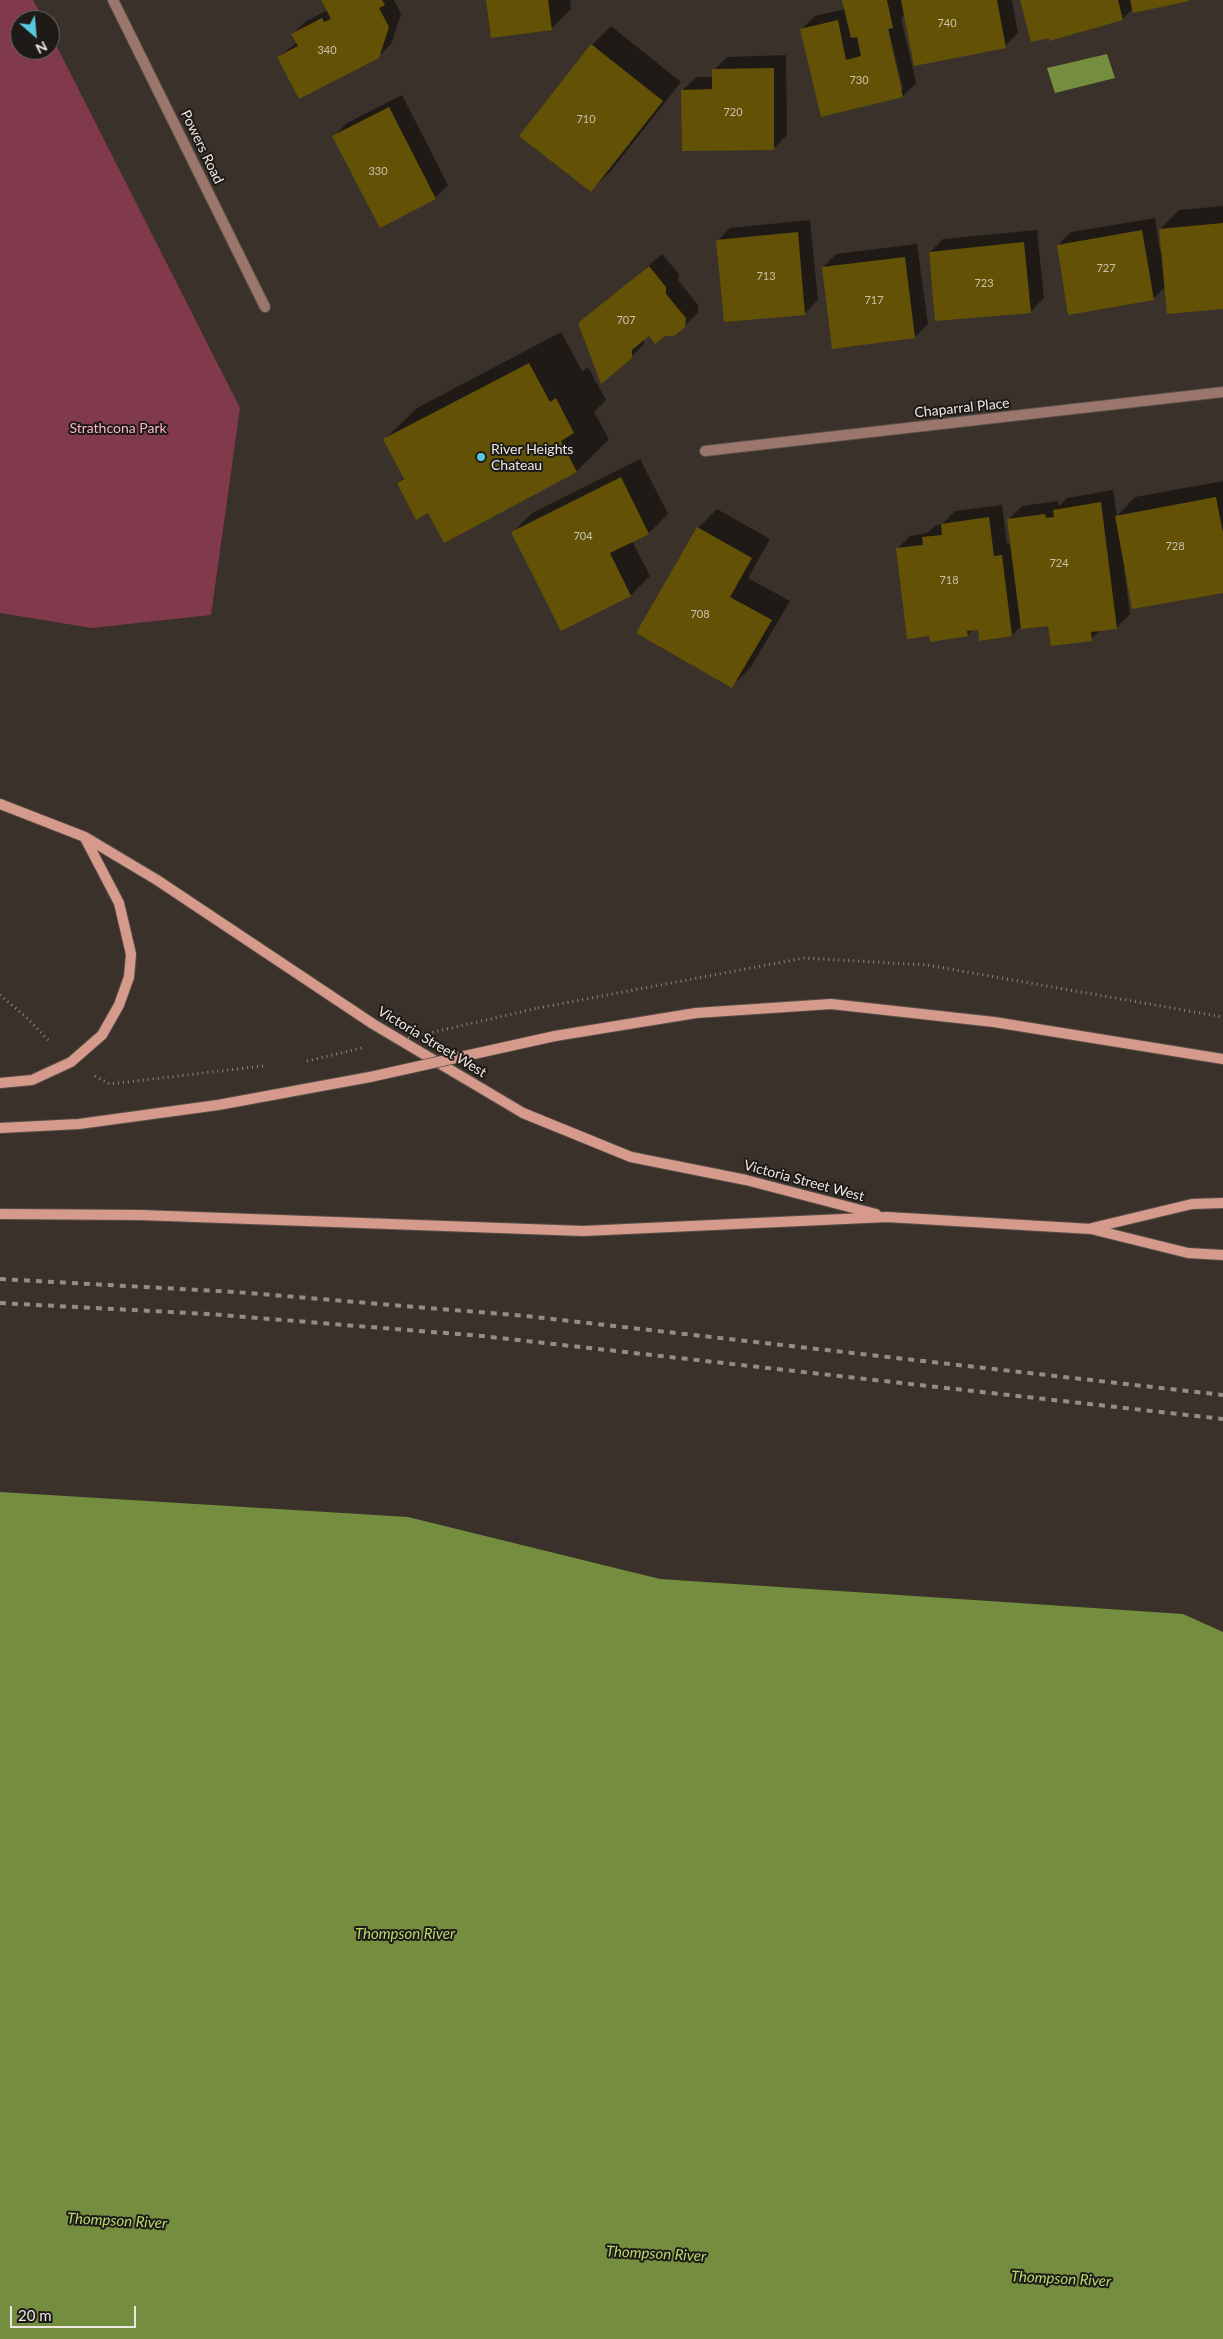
<!DOCTYPE html>
<html>
<head>
<meta charset="utf-8">
<style>
  body { margin:0 }
  #map { position:relative; width:1223px; height:2339px; overflow:hidden; background:#3a322a; font-family:Lato,sans-serif }
  canvas { display:block }
  .north { position:absolute; left:10px; top:10px; width:50px; height:50px; box-sizing:border-box; background:#1e1a17; border:1px solid #716c68; border-radius:50%; rotate:153deg; font-size:14px; font-weight:700; line-height:20px; text-align:center; color:#ede7e2 }
  .north::after { content:''; display:block; margin:auto; width:18px; height:22px; background:#56c9e0; clip-path:polygon(50% 0,100% 100%,50% 72%,0 100%) }
  .scale { position:absolute; left:10px; top:2306px; width:126px; height:22px; box-sizing:border-box; border:2px solid #ede7e2; border-top:0; padding-left:6px; font-size:15px; line-height:18px; white-space:nowrap; color:#ede7e2; -webkit-text-stroke:4px #1e1a17; paint-order:stroke }
</style>
</head>
<body>
<div id="map">
<canvas width="1223" height="2339"></canvas>
<div class="north">N</div>
<div class="scale">20 m</div>
</div>
<script>
const context = document.querySelector('canvas').getContext('2d');
context.lineJoin = 'round';
function fill(path, color) {
  context.fillStyle = color;
  context.fill(path, 'evenodd');
}
function shape(rows) {
  const path = new Path2D();
  for (const r of rows) {
    path.moveTo(r[0], r[1]);
    for (let i = 2; i < r.length; i += 2) path.lineTo(r[i], r[i + 1]);
  }
  return path;
}
function trace(path, color, width, dash) {
  context.strokeStyle = color;
  context.lineWidth = width;
  context.lineCap = dash ? 'butt' : 'round';
  context.setLineDash(dash || []);
  context.stroke(path);
}
function write(font, color, halo, rows, align = 'center') {
  context.font = font + ' Lato,sans-serif';
  context.lineWidth = 4;
  context.setLineDash([]);
  context.textBaseline = 'middle';
  context.strokeStyle = halo;
  context.fillStyle = color;
  for (const [text, x, y, turn = 0] of rows) {
    context.save();
    context.translate(x, y);
    context.rotate((+turn || 0) * Math.PI / 180);
    context.textAlign = isNaN(turn) ? turn : align;
    if (halo) context.strokeText(text, 0, 0);
    context.fillText(text, 0, 0);
    context.restore();
  }
}
const green = shape([
  [0,0,33,0,44,20,20,20,20,50,50,50,50,33,240,408,211,615,92,628,0,613]
]);
const water = shape([
  [1107,54,1115,78,1055,93,1047,68],
  [0,1492,408,1517,660,1579,1183,1614,1223,1632,1223,2339,0,2339]
]);
const shadow = shape([
  [323,0,394,0,401,14,391,44,378,57,279,57,297,42,293,34,306,21,328,10],
  [487,0,570,0,571,9,552,28,492,37],
  [843,0,1012,0,1018,33,1005,46,905,14,901,18,916,83,903,96,821,115,802,29,815,16,845,9],
  [885,23,887,23,903,89,900,89],
  [1021,0,1187,0,1133,8,1123,19,1050,39],
  [611,26,681,82,610,172,591,190,521,136,592,45],
  [786,55,787,135,774,148,683,90,696,77,714,77,714,70,727,57],
  [402,95,448,185,435,198,380,227,334,136,347,123],
  [1223,206,1223,308,1165,287,1153,299,1058,245,1071,232,1155,218,1160,252,1162,252,1160,229,1179,210],
  [810,220,818,300,805,313,725,321,717,241,730,228],
  [1037,230,1044,298,1031,311,930,252,943,239],
  [917,244,928,324,915,337,823,267,836,254],
  [662,254,679,274,678,280,698,305,698,313,684,326,649,334,644,338,644,344,631,357,580,324],
  [561,332,582,371,588,367,606,400,594,412,609,439,577,471,444,541,429,511,398,483,404,477,385,439,417,408],
  [640,459,668,514,649,533,632,541,650,576,631,595,562,629,513,532,532,513],
  [1223,481,1223,592,1124,569,1130,614,1117,627,1102,629,1091,639,1050,624,1022,625,1012,635,979,628,973,629,967,635,897,549,910,536,927,533,936,525,942,524,955,511,1002,505,1007,544,1012,543,1009,519,1022,506,1058,501,1059,506,1067,498,1113,490,1117,516,1135,497],
  [717,509,770,539,748,578,790,601,751,667,732,686,698,528]
]);
const building = shape([
  [321,0,382,0,385,5,379,8,389,27,379,58,299,99,277,57,298,46,291,34,322,18,324,22,331,19],
  [486,0,548,0,552,30,491,38],
  [842,0,887,0,893,28,888,29,903,97,821,117,800,29,838,20,846,60,861,56,857,37,851,38],
  [901,0,997,0,1006,48,914,66],
  [1020,0,1118,0,1123,20,1049,41,1049,38,1031,42],
  [1130,0,1189,0,1189,1,1133,13],
  [591,44,663,101,591,192,519,136],
  [774,68,774,150,682,151,681,90,712,89,712,69],
  [389,107,436,199,380,228,332,136],
  [1223,223,1223,309,1167,314,1159,229],
  [1142,230,1154,300,1068,315,1057,245],
  [798,232,805,315,724,322,716,240],
  [1024,242,1031,313,935,321,929,252],
  [905,257,915,338,832,349,822,267],
  [649,266,666,287,666,294,686,318,685,327,674,336,665,336,655,344,649,336,632,350,632,358,601,384,578,323],
  [529,363,550,402,556,398,574,433,561,441,577,472,444,543,428,513,416,520,397,483,404,479,383,439],
  [621,477,649,534,610,553,631,596,561,631,511,532],
  [1216,497,1223,533,1223,593,1132,609,1115,516],
  [1101,502,1117,629,1091,632,1092,641,1051,646,1048,626,1021,629,1007,519,1045,514,1046,518,1054,517,1053,510],
  [989,517,994,556,1002,555,1012,636,979,641,978,630,967,631,968,636,930,642,929,636,907,639,896,548,923,545,922,537,942,535,941,524],
  [697,527,752,558,730,597,772,620,732,688,636,633]
]);
const path = shape([
  [0,995,27,1018,49,1041],
  [538,1008,804,958,927,965,1223,1017],
  [95,1076,110,1084,263,1066]
]);
const street = shape([
  [113,0,265,307],
  [705,451,1223,392]
]);
const secondary = shape([
  [0,804,85,837,157,880,373,1024,523,1113,631,1157,746,1180,876,1214],
  [555,1036,696,1013,831,1004,994,1022,1223,1059],
  [0,1083,32,1080,71,1062,102,1035,119,1005,129,977,131,954,119,903,85,838],
  [0,1128,79,1124,218,1105,370,1077],
  [0,1214,140,1215,583,1231,887,1217,1091,1229,1188,1253,1223,1255],
  [1092,1228,1192,1204,1223,1203]
]);
const rail = shape([
  [0,1279,235,1292,526,1316,1223,1395],
  [0,1303,208,1314,482,1336,1223,1419]
]);
const pathBridge = shape([
  [408,1038,538,1008],
  [307,1061,362,1048]
]);
const secondaryBridge = shape([
  [370,1077,555,1036]
]);
const markers = [
  [481,457,5,"#56c9e0"]
];
const numberNames = [
  ["740",947,23],
  ["340",327,50],
  ["730",859,80],
  ["720",733,112],
  ["710",586,119],
  ["330",378,171],
  ["727",1106,268],
  ["713",766,276],
  ["723",984,283],
  ["717",874,300],
  ["707",626,320],
  ["704",583,536],
  ["728",1175,546],
  ["724",1059,563],
  ["718",949,580],
  ["708",700,614]
];
const streetNames = [
  ["Powers Road",202,147,64],
  ["Chaparral Place",962,408,-6],
  ["Victoria Street West",432,1042,31],
  ["Victoria Street West",804,1181,15]
];
const parkNames = [
  ["Strathcona Park",118,428]
];
const poiNames = [
  ["River Heights",491,449],
  ["Chateau",491,465]
];
const waterNames = [
  ["Thompson River",405,1934],
  ["Thompson River",117,2221,3],
  ["Thompson River",656,2254,3],
  ["Thompson River",1061,2279,3]
];
fill(green, '#81394c');
fill(water, '#748d3e');
fill(shadow, '#0007');
fill(building, '#635206');
trace(street, '#574f47', 12);
trace(secondary, '#574f47', 12);
trace(path, '#8d867f', 3, [1, 4]);
trace(street, '#9b766c', 10);
trace(secondary, '#d59a8b', 10);
trace(rail, '#948d87', 4, [6, 6]);
trace(secondaryBridge, '#574f47', 12, []);
trace(pathBridge, '#8d867f', 3, [1, 4]);
trace(secondaryBridge, '#d59a8b', 10);
for (const [x, y, r, color] of markers) {
  const dot = new Path2D();
  dot.arc(x, y, r, 0, 2 * Math.PI);
  context.fillStyle = color;
  context.fill(dot);
  trace(dot, '#1e1a17', 2);
}
write('11px', '#cac2ab', null, numberNames);
write('14px', '#ede7e2', '#1e1a17', streetNames);
write('14px', '#fbb4c3', '#1e1a17', parkNames);
write('14px', '#ede7e2', '#1e1a17', poiNames, 'left');
write('italic 15px', '#b8da6f', '#1e1a17', waterNames);
</script>
</body>
</html>
